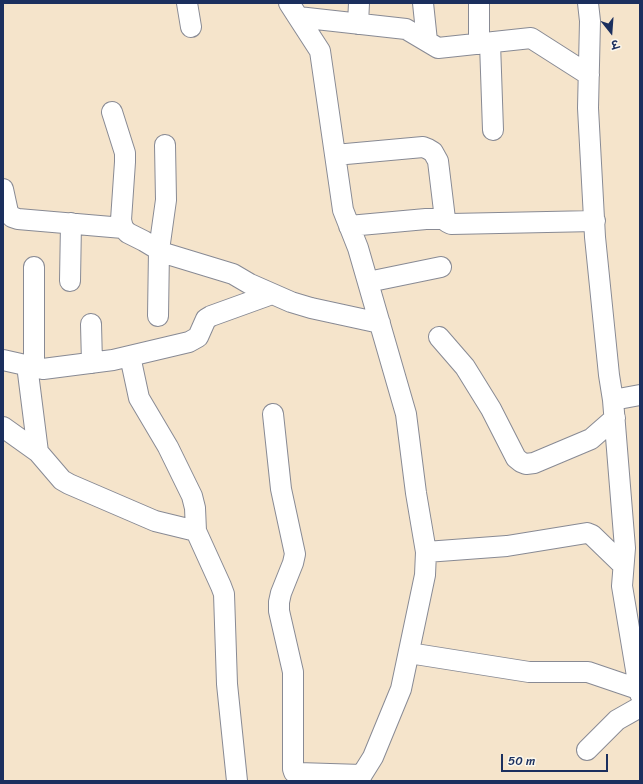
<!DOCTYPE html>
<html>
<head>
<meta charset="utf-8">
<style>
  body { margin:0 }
  #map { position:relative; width:643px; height:784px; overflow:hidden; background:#f5e4cb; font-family:Sriracha,"Playpen Sans Deva",sans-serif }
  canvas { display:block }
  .frame { position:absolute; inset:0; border:4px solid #1b2f5e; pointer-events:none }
  .north { position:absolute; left:591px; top:12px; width:40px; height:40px; -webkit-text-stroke:3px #fbf7ec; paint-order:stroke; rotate:163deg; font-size:11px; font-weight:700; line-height:16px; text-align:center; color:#1b2f5e }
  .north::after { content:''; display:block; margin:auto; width:14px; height:18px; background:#1b2f5e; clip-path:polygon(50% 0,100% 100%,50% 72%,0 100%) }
  .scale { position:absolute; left:501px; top:754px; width:107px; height:18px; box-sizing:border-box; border:2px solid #1b2f5e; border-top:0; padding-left:5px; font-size:12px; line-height:14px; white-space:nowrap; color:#1b2f5e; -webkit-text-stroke:3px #fbf7ec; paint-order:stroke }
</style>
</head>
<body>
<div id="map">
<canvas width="643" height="784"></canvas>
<div class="frame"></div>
<div class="north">उ</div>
<div class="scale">50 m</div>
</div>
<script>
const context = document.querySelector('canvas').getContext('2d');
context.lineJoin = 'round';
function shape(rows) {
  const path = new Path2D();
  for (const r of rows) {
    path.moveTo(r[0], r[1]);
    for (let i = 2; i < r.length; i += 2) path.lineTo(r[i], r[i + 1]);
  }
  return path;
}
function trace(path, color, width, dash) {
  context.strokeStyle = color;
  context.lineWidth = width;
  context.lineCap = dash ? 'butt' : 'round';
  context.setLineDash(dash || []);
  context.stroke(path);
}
const minor = shape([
  [187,3,191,27],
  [289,3,298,17,406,29,438,48,531,38,589,75],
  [423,3,427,41],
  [479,3,479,44],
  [588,3,590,21,588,108,595,237,609,375,613,400,625,548,622,586,640,694],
  [298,17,320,51,343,210,358,248,406,414,416,493,426,552,425,575,401,689,373,757,358,781],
  [358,24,359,3],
  [490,43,493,130],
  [112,112,125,153,125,162,121,220,123,228,128,233,144,241,164,253,233,274,250,284,291,302,311,308,380,323],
  [335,155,423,147,428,149,433,152,438,161,445,219,447,222,451,224,595,221],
  [3,189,8,212,12,217,18,219,123,228],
  [349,226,426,219,445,219],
  [70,281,71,223],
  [368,282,441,267],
  [158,316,159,250,166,200,165,145],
  [91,324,92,363],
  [439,337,465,367,491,409,516,458,521,462,526,464,534,463,591,439,615,418],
  [130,356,139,398,168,447,192,496,195,508,196,531,221,586,224,594,227,684,237,781],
  [3,360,43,369,113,360,189,342,198,337,206,319,211,316,272,294],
  [27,365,38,452],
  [34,368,34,267],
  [613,400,640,395],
  [273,414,281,489,295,554,293,563,281,593,279,602,279,611,293,672,293,769,294,772,298,773,362,775],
  [3,427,38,452,62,480,69,484,155,521,196,531],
  [426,552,507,546,587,533,592,535,623,565],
  [409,653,529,672,588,672,638,689],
  [587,750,617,720,640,707]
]);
trace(minor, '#888a94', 22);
trace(minor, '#fff', 20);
</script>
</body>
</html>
